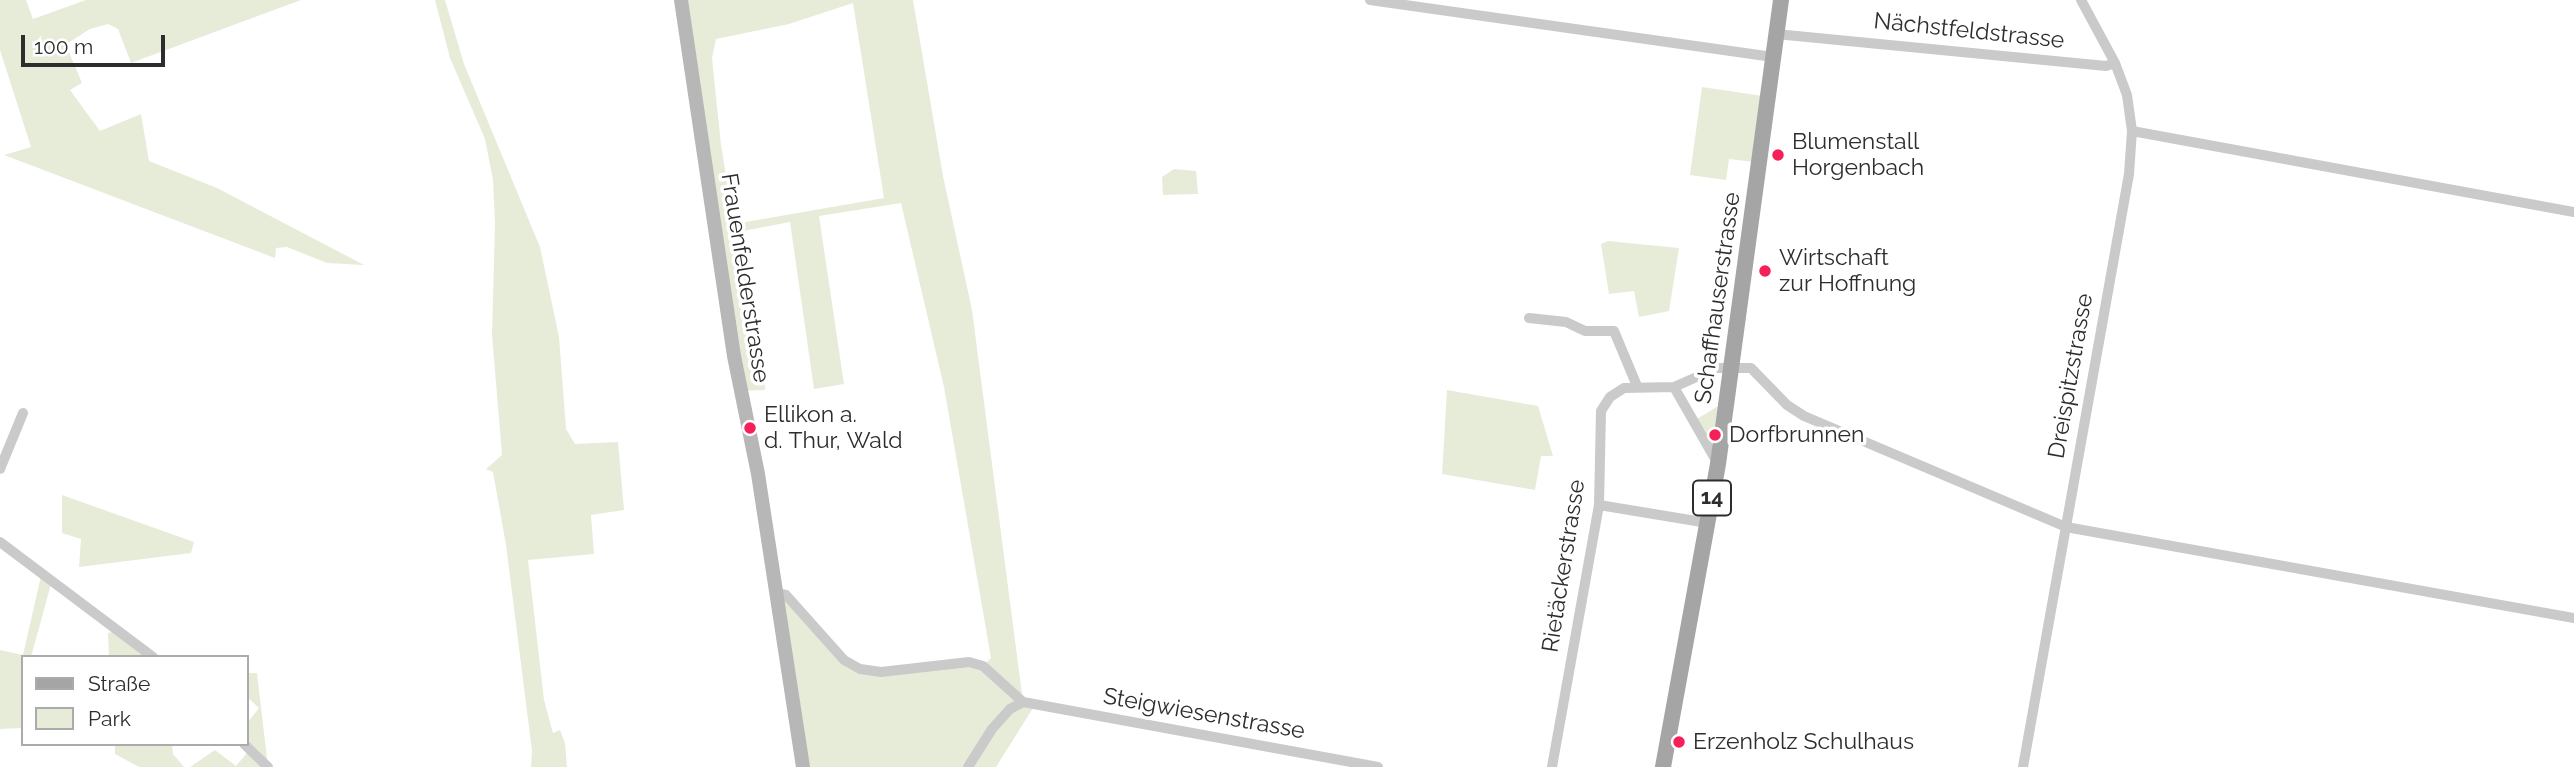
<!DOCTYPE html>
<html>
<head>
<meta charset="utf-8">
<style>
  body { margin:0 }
  #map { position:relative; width:2574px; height:767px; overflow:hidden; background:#fff; font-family:Raleway,sans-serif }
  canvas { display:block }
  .legend { position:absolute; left:21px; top:655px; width:228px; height:91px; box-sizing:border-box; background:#fff; border:2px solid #ababab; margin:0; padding:9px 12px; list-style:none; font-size:21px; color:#2d2d2d }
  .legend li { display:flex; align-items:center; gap:14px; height:35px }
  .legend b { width:35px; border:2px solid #ababab }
  .scale { position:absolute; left:21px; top:35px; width:144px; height:32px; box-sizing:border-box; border:4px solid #2d2d2d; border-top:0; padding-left:9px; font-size:21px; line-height:24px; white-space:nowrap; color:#2d2d2d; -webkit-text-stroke:5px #fff; paint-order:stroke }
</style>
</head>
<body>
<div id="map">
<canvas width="2574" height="767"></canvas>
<ul class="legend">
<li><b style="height:9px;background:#a5a5a5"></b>Straße</li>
<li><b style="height:19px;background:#e7ecd9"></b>Park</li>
</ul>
<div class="scale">100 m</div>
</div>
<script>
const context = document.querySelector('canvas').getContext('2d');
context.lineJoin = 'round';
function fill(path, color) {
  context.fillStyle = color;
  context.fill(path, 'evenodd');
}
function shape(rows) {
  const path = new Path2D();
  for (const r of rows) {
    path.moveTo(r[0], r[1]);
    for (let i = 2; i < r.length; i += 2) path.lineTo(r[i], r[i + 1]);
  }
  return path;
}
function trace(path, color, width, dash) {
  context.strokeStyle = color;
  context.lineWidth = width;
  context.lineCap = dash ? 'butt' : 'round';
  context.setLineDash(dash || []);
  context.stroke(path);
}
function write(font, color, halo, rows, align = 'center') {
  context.font = font + ' Raleway,sans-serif';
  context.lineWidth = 7;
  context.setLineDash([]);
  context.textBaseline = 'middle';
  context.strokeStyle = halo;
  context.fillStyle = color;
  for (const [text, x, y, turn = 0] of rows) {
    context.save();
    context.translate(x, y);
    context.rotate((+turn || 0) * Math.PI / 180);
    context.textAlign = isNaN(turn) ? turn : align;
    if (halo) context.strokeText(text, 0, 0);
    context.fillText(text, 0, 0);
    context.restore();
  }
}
const green = shape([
  [0,0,26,0,33,19,86,0,301,0,131,63,118,29,108,24,90,29,68,43,69,52,82,83,70,90,100,131,141,114,149,161,217,188,364,265,327,263,287,247,276,248,275,258,4,155,31,147,0,50],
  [435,0,445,0,464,64,540,247,559,337,566,429,575,444,618,442,624,510,591,515,594,554,528,560,544,700,553,733,560,730,565,743,567,767,531,767,532,751,506,545,493,472,486,469,502,455,492,335,495,223,493,180,485,139,450,58],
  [681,0,913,0,943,176,972,310,1023,702,1035,705,996,767,803,767,777,593,860,669,983,666,991,658,944,387,901,203,819,216,844,384,814,389,790,222,743,231,761,334,765,390,739,391],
  [853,3,884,198,734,224,721,145,712,58,716,39,789,24],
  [1702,87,1763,96,1754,162,1729,159,1726,180,1690,175],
  [1174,169,1196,171,1198,194,1163,195,1162,177],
  [1608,241,1679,248,1669,311,1639,317,1634,291,1609,294,1601,244],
  [1447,390,1538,406,1553,456,1541,456,1535,490,1442,474],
  [1718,406,1713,439,1710,440,1697,419],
  [62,495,194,542,191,553,79,567,81,539,62,533],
  [41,576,51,584,31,657,23,657,23,728,0,729,0,650,23,655],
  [116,631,149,657,109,657,108,633],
  [247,673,257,673,268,767,190,767,215,750,236,766,252,747,247,741,247,723,259,708,247,697],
  [115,744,172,744,173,754,184,767,139,767,115,754]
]);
const street = shape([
  [1370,0,1773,57],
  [1776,34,2106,66,2115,63],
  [2132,131,2574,212],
  [1529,318,1566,322,1585,331,1614,331,1637,386],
  [1674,387,1718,464],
  [0,469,23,413],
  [1599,505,1708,523],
  [0,542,153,657],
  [777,593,786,595,844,660,860,669,881,672,969,662,983,666,1023,702,1378,767],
  [244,744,268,767],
  [968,767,992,729,1010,709,1023,702],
  [1552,767,1599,505,1601,411,1610,397,1624,388,1674,387,1717,368,1751,368,1787,405,1804,416,2066,527,2574,618],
  [2023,767,2129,174,2132,131,2127,95,2115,63,2081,0]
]);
const secondary = shape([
  [681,0,734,356,758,474,803,767]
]);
const primary = shape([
  [1663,767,1718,464,1781,0]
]);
const markers = [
  [1778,155,7,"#f51f5a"],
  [1765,271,7,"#f51f5a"],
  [750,428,7,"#f51f5a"],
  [1715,435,7,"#f51f5a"],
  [1679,742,7,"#f51f5a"]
];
const shields = [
  [1712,498,38]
];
const shieldNames = [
  ["14",1712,498]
];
const streetNames = [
  ["Nächstfeldstrasse",1969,31,6],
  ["Frauenfelderstrasse",745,278,81],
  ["Schaffhauserstrasse",1718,298,-82],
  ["Dreispitzstrasse",2071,376,-80],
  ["Rietäckerstrasse",1564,566,-81],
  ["Steigwiesenstrasse",1204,714,10]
];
const poiNames = [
  ["Blumenstall",1792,142],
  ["Horgenbach",1792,168],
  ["Wirtschaft",1779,258],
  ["zur Hoffnung",1779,284],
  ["Ellikon a.",764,415],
  ["d. Thur, Wald",764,441],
  ["Dorfbrunnen",1729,435],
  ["Erzenholz Schulhaus",1693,742]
];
fill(green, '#e7ecd9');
trace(street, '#cacaca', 10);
trace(secondary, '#b7b7b7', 14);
trace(primary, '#a5a5a5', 16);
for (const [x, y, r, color] of markers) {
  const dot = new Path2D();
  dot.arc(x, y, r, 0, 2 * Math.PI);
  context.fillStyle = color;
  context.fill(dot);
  trace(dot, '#fff', 2.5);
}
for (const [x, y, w] of shields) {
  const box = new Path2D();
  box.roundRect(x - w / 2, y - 17.5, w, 35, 5);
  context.fillStyle = '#fff';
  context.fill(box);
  trace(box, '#2d2d2d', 2);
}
write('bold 21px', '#2d2d2d', null, shieldNames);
write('23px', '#2d2d2d', '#fff', streetNames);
write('23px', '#2d2d2d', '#fff', poiNames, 'left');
</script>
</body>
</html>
